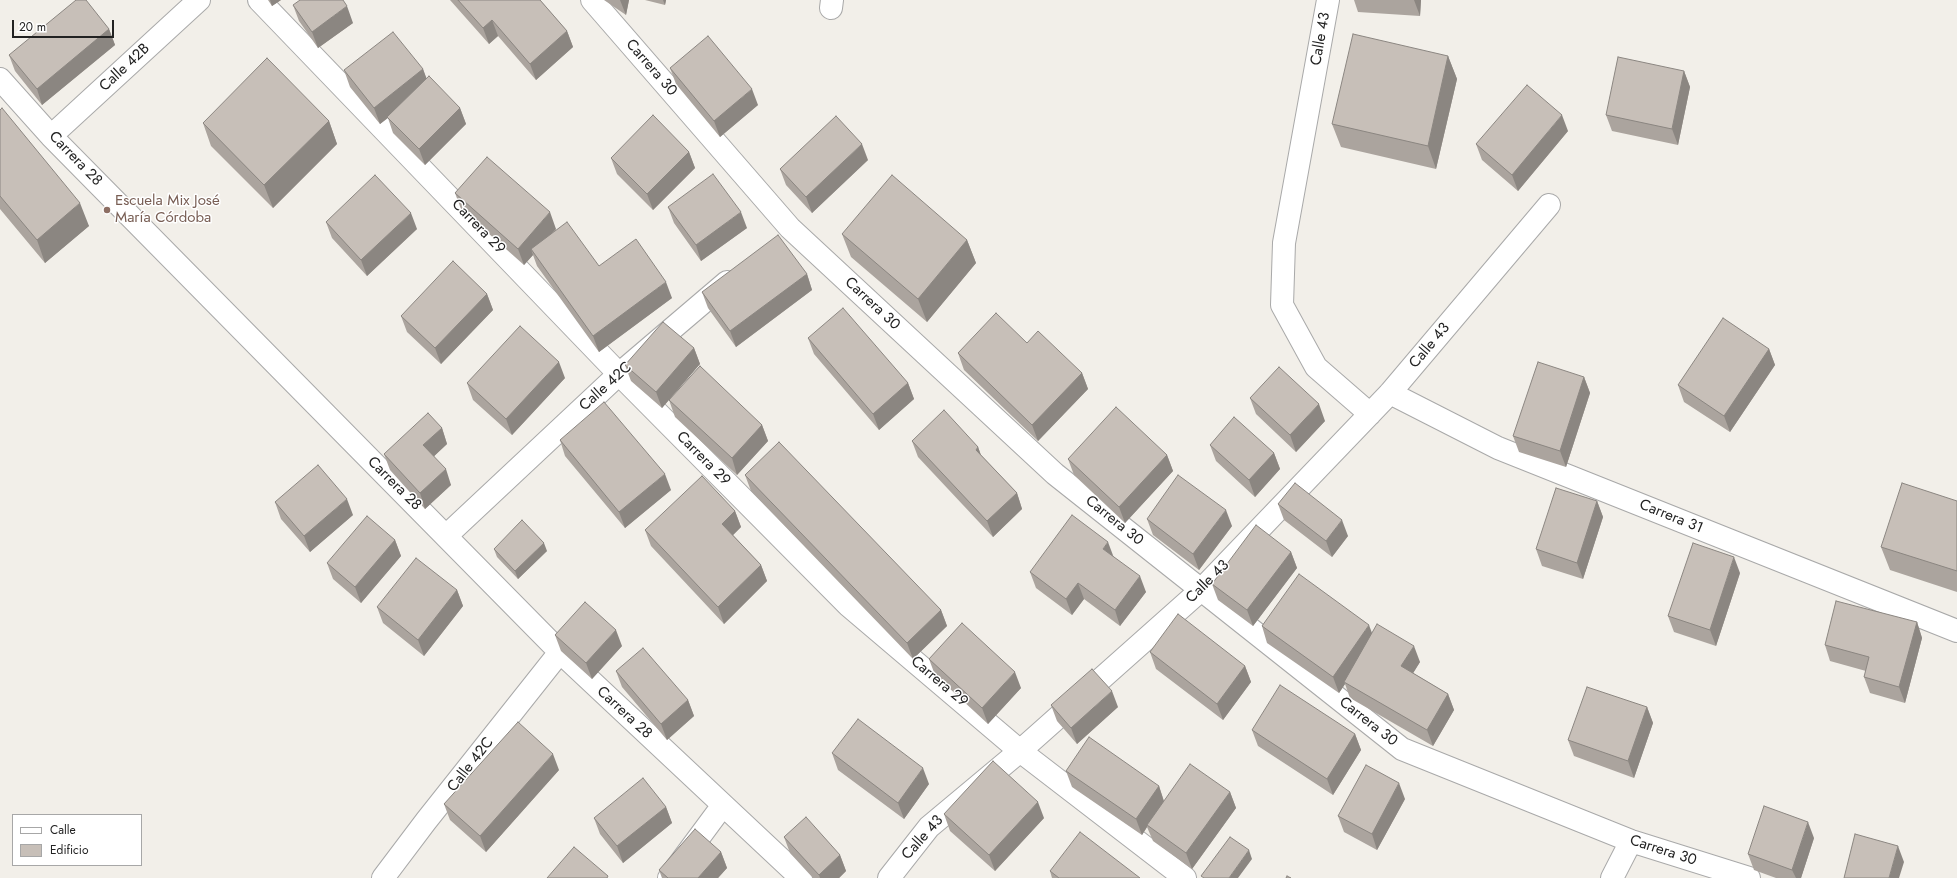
<!DOCTYPE html>
<html>
<head>
<meta charset="utf-8">
<style>
  body { margin:0 }
  #map { position:relative; width:1957px; height:878px; overflow:hidden; background:#f2efe9; font-family:Jost,sans-serif }
  canvas { display:block }
  .legend { position:absolute; left:12px; top:814px; width:130px; height:52px; box-sizing:border-box; background:#fff; border:1px solid #a7a7a7; margin:0; padding:5px 7px; list-style:none; font-size:12px; color:#222 }
  .legend li { display:flex; align-items:center; gap:8px; height:20px }
  .legend b { width:20px; border:1px solid #a7a7a7 }
  .scale { position:absolute; left:12px; top:20px; width:102px; height:18px; box-sizing:border-box; border:2px solid #222; border-top:0; padding-left:5px; font-size:12px; line-height:14px; white-space:nowrap; color:#222; -webkit-text-stroke:3px #fff; paint-order:stroke }
</style>
</head>
<body>
<div id="map">
<canvas width="1957" height="878"></canvas>
<ul class="legend">
<li><b style="height:5px;background:#fff"></b>Calle</li>
<li><b style="height:11px;background:#c7bfb8"></b>Edificio</li>
</ul>
<div class="scale">20 m</div>
</div>
<script>
const context = document.querySelector('canvas').getContext('2d');
context.lineJoin = 'round';
function shape(rows) {
  const path = new Path2D();
  for (const r of rows) {
    path.moveTo(r[0], r[1]);
    for (let i = 2; i < r.length; i += 2) path.lineTo(r[i], r[i + 1]);
  }
  return path;
}
function trace(path, color, width, dash) {
  context.strokeStyle = color;
  context.lineWidth = width;
  context.lineCap = dash ? 'butt' : 'round';
  context.setLineDash(dash || []);
  context.stroke(path);
}
function fill(path, color) {
  context.fillStyle = color;
  context.fill(path, 'evenodd');
}
function write(font, color, halo, rows, align = 'center') {
  context.font = font + ' Jost,sans-serif';
  context.lineWidth = 3;
  context.setLineDash([]);
  context.textBaseline = 'middle';
  context.strokeStyle = halo;
  context.fillStyle = color;
  for (const [text, x, y, turn = 0] of rows) {
    context.save();
    context.translate(x, y);
    context.rotate((+turn || 0) * Math.PI / 180);
    context.textAlign = isNaN(turn) ? turn : align;
    if (halo) context.strokeText(text, 0, 0);
    context.fillText(text, 0, 0);
    context.restore();
  }
}
const street = shape([
  [259,0,619,374,848,605,1020,751,1185,878],
  [592,0,790,228,1055,474,1402,749,1631,841,1749,878],
  [1328,0,1284,243,1282,305,1316,367,1370,414],
  [831,8,832,0],
  [0,79,51,136,560,652,801,878],
  [51,136,199,0],
  [1390,393,1498,448,1957,631],
  [446,536,619,374,727,282],
  [383,878,426,821,560,652],
  [669,878,723,805],
  [889,878,929,827,1020,751,1201,590,1390,393,1549,205],
  [1612,878,1631,841]
]);
const wall = shape([
  [268,0,281,0,272,6],
  [450,0,540,0,567,31,573,47,536,80,498,36,489,44],
  [604,0,629,0,626,15],
  [645,0,666,0,665,5],
  [1354,0,1421,0,1420,16,1358,12],
  [293,5,353,23,318,48,299,21],
  [109,29,115,45,42,105,15,71,9,55],
  [1448,56,1457,79,1436,169,1341,147,1332,124],
  [670,68,758,105,720,137,676,84],
  [423,69,426,78,460,108,466,124,425,165,393,133,388,118,380,124,350,87,344,70],
  [1684,71,1690,87,1678,145,1612,131,1606,115],
  [0,110,89,226,45,263,0,209],
  [329,121,337,144,273,208,211,146,203,123],
  [1568,131,1518,191,1482,160,1476,144],
  [689,152,695,168,653,210,617,174,611,158],
  [868,160,812,213,786,185,780,169],
  [455,193,556,229,549,236,599,266,672,298,599,352,537,266,533,255,524,265,461,209],
  [668,207,747,228,701,261,674,223],
  [326,222,417,229,367,276,332,238],
  [842,234,967,240,976,263,927,322,851,257],
  [807,274,812,290,736,347,708,308,702,292],
  [487,294,493,310,441,364,407,332,401,316],
  [808,338,908,383,914,399,879,430,814,354],
  [1027,343,1082,373,1088,389,1038,441,964,370,958,353],
  [694,348,700,364,662,408,631,381,625,365],
  [1769,349,1775,365,1730,432,1684,402,1678,385],
  [1584,377,1590,393,1566,467,1519,452,1513,436],
  [565,378,512,435,473,400,467,383],
  [1250,398,1325,421,1296,452,1256,414],
  [669,400,762,425,768,441,737,475,675,417],
  [442,428,447,444,434,456,451,485,425,509,390,470,384,454],
  [560,440,671,490,625,528,565,456],
  [912,441,978,447,981,455,1017,493,1022,509,993,537,918,457],
  [1210,445,1274,453,1280,469,1255,497,1216,461],
  [1167,455,1173,471,1125,523,1074,475,1068,459],
  [745,475,941,610,947,626,913,659,751,491],
  [1597,501,1603,517,1583,579,1542,566,1536,549],
  [1957,501,1957,592,1890,570,1881,547],
  [275,502,353,515,310,552,281,519],
  [1278,504,1348,536,1332,557,1284,520],
  [735,511,741,527,733,535,761,565,767,581,724,624,651,546,645,530],
  [1147,519,1232,526,1199,570,1153,535],
  [395,540,401,556,361,603,333,579,327,563],
  [494,549,547,551,518,579,497,557],
  [1291,552,1297,568,1253,626,1218,600,1212,584],
  [1113,556,1146,592,1120,626,1084,599,1072,615,1036,588,1030,572],
  [1740,573,1716,646,1674,632,1668,616],
  [457,590,463,606,424,656,383,623,377,607],
  [1917,622,1922,638,1905,703,1870,693,1864,677,1866,671,1830,661,1825,645],
  [1262,626,1372,633,1420,662,1413,673,1448,694,1454,710,1433,746,1350,698,1345,684,1339,693,1267,643],
  [555,635,622,646,592,679,561,651],
  [1150,652,1245,666,1251,682,1223,720,1156,669],
  [929,659,1021,688,988,724,935,675],
  [616,671,688,700,694,716,667,740,622,687],
  [1051,705,1118,707,1077,744,1057,721],
  [1647,707,1653,723,1634,778,1574,756,1568,740],
  [1252,730,1355,734,1361,750,1333,795,1258,746],
  [832,753,929,784,904,819,838,770],
  [559,770,486,852,450,820,444,804],
  [1066,771,1159,786,1164,801,1230,792,1236,808,1192,869,1153,841,1147,827,1142,835,1072,787],
  [1405,799,1377,850,1344,832,1338,816],
  [666,807,672,823,623,863,600,834,594,818],
  [944,814,1044,818,995,871,950,831],
  [784,837,840,855,846,871,839,878,813,878,790,853],
  [1814,838,1801,878,1776,878,1754,870,1748,854],
  [721,852,727,868,718,878,662,878,659,870],
  [1050,871,1140,878,1052,878]
]);
const shadedWall = shape([
  [270,0,281,0,272,6],
  [620,0,629,0,626,15],
  [663,0,666,0,665,5],
  [1414,0,1421,0,1420,16],
  [347,6,353,23,318,48,312,32],
  [492,20,498,36,489,44,483,28],
  [109,29,115,45,42,105,37,89],
  [567,31,573,47,536,80,530,64],
  [1448,56,1457,79,1436,169,1428,146],
  [423,69,429,85,380,124,374,108],
  [1684,71,1690,87,1678,145,1672,129],
  [752,89,758,105,720,137,714,121],
  [460,108,466,124,425,165,419,149],
  [1562,115,1568,131,1518,191,1512,175],
  [329,121,337,144,273,208,264,185],
  [862,144,868,160,812,213,806,197],
  [689,152,695,168,653,210,647,194],
  [80,203,89,226,45,263,37,240],
  [550,212,556,229,534,254,531,249,533,255,524,265,518,249],
  [741,212,747,228,701,261,696,245],
  [411,213,417,229,367,276,361,260],
  [967,240,976,263,927,322,918,299],
  [807,274,812,290,736,347,730,331],
  [666,282,672,298,599,352,593,336],
  [487,294,493,310,441,364,435,348],
  [694,348,700,364,662,408,656,392],
  [1769,349,1775,365,1730,432,1724,416],
  [559,362,565,378,512,435,506,419],
  [1082,373,1088,389,1038,441,1032,425],
  [1584,377,1590,393,1566,467,1560,451],
  [908,383,914,399,879,430,873,414],
  [1319,404,1325,421,1296,452,1290,435],
  [762,425,768,441,737,475,732,458],
  [442,428,447,444,429,461,423,445],
  [978,447,984,464,976,450],
  [1274,453,1280,469,1255,497,1249,480],
  [1167,455,1173,471,1125,523,1119,507],
  [446,469,451,485,425,509,420,493],
  [665,474,671,490,625,528,619,512],
  [1017,493,1022,509,993,537,987,521],
  [347,499,353,515,310,552,304,536],
  [1597,501,1603,517,1583,579,1577,563],
  [1226,510,1232,526,1199,570,1193,554],
  [735,511,741,527,728,540,722,524],
  [1342,520,1348,536,1332,557,1326,541],
  [395,540,401,556,361,603,355,587],
  [1108,542,1114,558,1103,549],
  [544,543,547,551,518,579,515,571],
  [1291,552,1297,568,1253,626,1247,610],
  [1734,557,1740,573,1716,646,1710,630],
  [761,565,767,581,724,624,718,607],
  [1140,576,1146,592,1120,626,1115,610],
  [1078,583,1084,599,1072,615,1066,599],
  [457,590,463,606,424,656,418,640],
  [941,610,947,626,913,659,907,643],
  [1917,622,1922,638,1905,703,1899,687],
  [1369,625,1375,641,1344,682,1345,684,1339,693,1333,677],
  [616,630,622,646,592,679,586,663],
  [1414,646,1420,662,1407,683,1401,666],
  [1245,666,1251,682,1223,720,1217,704],
  [1015,672,1021,688,988,724,982,708],
  [1112,691,1118,707,1077,744,1071,728],
  [1448,694,1454,710,1433,746,1427,730],
  [688,700,694,716,667,740,661,724],
  [1647,707,1653,723,1634,778,1628,761],
  [1355,734,1361,750,1333,795,1327,779],
  [553,754,559,770,486,852,480,836],
  [923,768,929,784,904,819,898,803],
  [1399,783,1405,799,1377,850,1372,834],
  [1159,786,1164,802,1147,825,1147,827,1142,835,1136,819],
  [1230,792,1236,808,1192,869,1186,853],
  [1038,802,1044,818,995,871,989,855],
  [666,807,672,823,623,863,617,846],
  [1808,822,1814,838,1801,878,1796,878,1792,870],
  [1898,846,1904,862,1899,878,1889,878],
  [1249,850,1252,859,1238,878,1229,878],
  [721,852,727,868,718,878,698,878],
  [840,855,846,871,839,878,820,878,819,875]
]);
const building = shape([
  [76,0,86,0,109,29,37,89,9,55,76,0],
  [300,0,343,0,347,6,312,32,293,5,300,0],
  [458,0,540,0,567,31,530,64,492,20,483,28,458,0],
  [393,32,423,69,374,108,344,70,393,32],
  [1353,34,1448,56,1428,146,1332,124,1353,34],
  [708,36,752,89,714,121,670,68,708,36],
  [1618,57,1684,71,1672,129,1606,115,1618,57],
  [267,58,329,121,264,185,203,123,267,58],
  [429,76,460,108,419,149,387,117,429,76],
  [1527,85,1562,115,1512,175,1476,144,1527,85],
  [2,108,80,203,37,240,0,196,0,110,2,108],
  [653,115,689,152,647,194,611,158,653,115],
  [836,116,862,144,806,197,780,169,836,116],
  [487,157,550,212,518,249,455,193,487,157],
  [713,174,741,212,696,245,668,207,713,174],
  [375,175,411,213,361,260,326,222,375,175],
  [892,175,967,240,918,299,842,234,892,175],
  [567,222,599,266,636,239,666,282,593,336,531,249,567,222],
  [778,235,807,274,730,331,702,292,778,235],
  [453,261,487,294,435,348,401,316,453,261],
  [843,308,908,383,873,414,808,338,843,308],
  [996,313,1027,343,1038,331,1082,373,1032,425,958,353,996,313],
  [1723,318,1769,349,1724,416,1678,385,1723,318],
  [663,322,694,348,656,392,625,365,663,322],
  [520,326,559,362,506,419,467,383,520,326],
  [1538,362,1584,377,1560,451,1513,436,1538,362],
  [700,366,762,425,732,458,669,400,700,366],
  [1279,367,1319,404,1290,435,1250,398,1279,367],
  [604,402,665,474,619,512,560,440,604,402],
  [1116,407,1167,455,1119,507,1068,459,1116,407],
  [944,410,978,447,976,450,1017,493,987,521,912,441,944,410],
  [428,413,442,428,423,445,446,469,420,493,384,454,428,413],
  [1234,417,1274,453,1249,480,1210,445,1234,417],
  [779,442,941,610,907,643,745,475,779,442],
  [318,465,347,499,304,536,275,502,318,465],
  [1178,475,1226,510,1193,554,1147,519,1178,475],
  [702,476,735,511,722,524,761,565,718,607,645,530,702,476],
  [1295,483,1342,520,1326,541,1278,504,1295,483],
  [1902,483,1957,501,1957,571,1881,547,1902,483],
  [1556,488,1597,501,1577,563,1536,549,1556,488],
  [1072,515,1108,542,1103,549,1140,576,1115,610,1078,583,1066,599,1030,572,1072,515],
  [367,516,395,540,355,587,327,563,367,516],
  [522,520,544,543,515,571,494,549,522,520],
  [1256,525,1291,552,1247,610,1212,584,1256,525],
  [1693,543,1734,557,1710,630,1668,616,1693,543],
  [416,558,457,590,418,640,377,607,416,558],
  [1299,574,1369,625,1333,677,1262,626,1299,574],
  [1836,601,1917,622,1899,687,1864,677,1869,657,1825,645,1836,601],
  [585,602,616,630,586,663,555,635,585,602],
  [1178,614,1245,666,1217,704,1150,652,1178,614],
  [962,623,1015,672,982,708,929,659,962,623],
  [1377,624,1414,646,1401,666,1448,694,1427,730,1344,682,1377,624],
  [643,648,688,700,661,724,616,671,643,648],
  [1092,669,1112,691,1071,728,1051,705,1092,669],
  [1280,685,1355,734,1327,779,1252,730,1280,685],
  [1587,687,1647,707,1628,761,1568,740,1587,687],
  [858,719,923,768,898,803,832,753,858,719],
  [518,722,553,754,480,836,444,804,518,722],
  [1089,737,1159,786,1136,819,1066,771,1089,737],
  [993,761,1038,802,989,855,944,814,993,761],
  [1190,764,1230,792,1186,853,1147,825,1190,764],
  [1366,765,1399,783,1372,834,1338,816,1366,765],
  [643,778,666,807,617,846,594,818,643,778],
  [1764,806,1808,822,1792,870,1748,854,1764,806],
  [806,817,840,855,819,875,784,837,806,817],
  [695,829,721,852,698,878,668,878,659,870,695,829],
  [1080,832,1140,878,1059,878,1050,871,1080,832],
  [1855,834,1898,846,1889,878,1844,878,1855,834],
  [1230,837,1249,850,1229,878,1204,878,1201,876,1230,837],
  [574,847,608,876,607,878,547,878,574,847],
  [1287,876,1291,878,1286,878,1287,876]
]);
const markers = [
  [107,210,4,"#8d6e63"]
];
const streetNames = [
  ["Calle 43",1321,39,-80],
  ["Calle 42B",125,68,-43],
  ["Carrera 30",651,68,49],
  ["Carrera 28",75,159,46],
  ["Carrera 29",478,227,46],
  ["Carrera 30",872,304,43],
  ["Calle 43",1430,346,-50],
  ["Calle 42C",606,387,-42],
  ["Carrera 29",703,459,45],
  ["Carrera 28",394,484,45],
  ["Carrera 31",1671,517,22],
  ["Carrera 30",1114,521,39],
  ["Calle 43",1208,582,-45],
  ["Carrera 29",939,682,40],
  ["Carrera 28",624,713,43],
  ["Carrera 30",1368,722,38],
  ["Calle 42C",471,765,-52],
  ["Calle 43",923,838,-48],
  ["Carrera 30",1663,851,18]
];
const educationNames = [
  ["Escuela Mix José",115,201],
  ["María Córdoba",115,218]
];
trace(street, '#a9a9a9', 24);
trace(street, '#fff', 22);
fill(wall, '#aba49e');
fill(shadedWall, '#8b8681');
fill(building, '#c7bfb8');
trace(building, '#8b8681', 1);
for (const [x, y, r, color] of markers) {
  const dot = new Path2D();
  dot.arc(x, y, r, 0, 2 * Math.PI);
  context.fillStyle = color;
  context.fill(dot);
  trace(dot, '#fff', 1.5);
}
write('15px', '#222', '#fff', streetNames);
write('15px', '#785e54', '#fff', educationNames, 'left');
</script>
</body>
</html>
